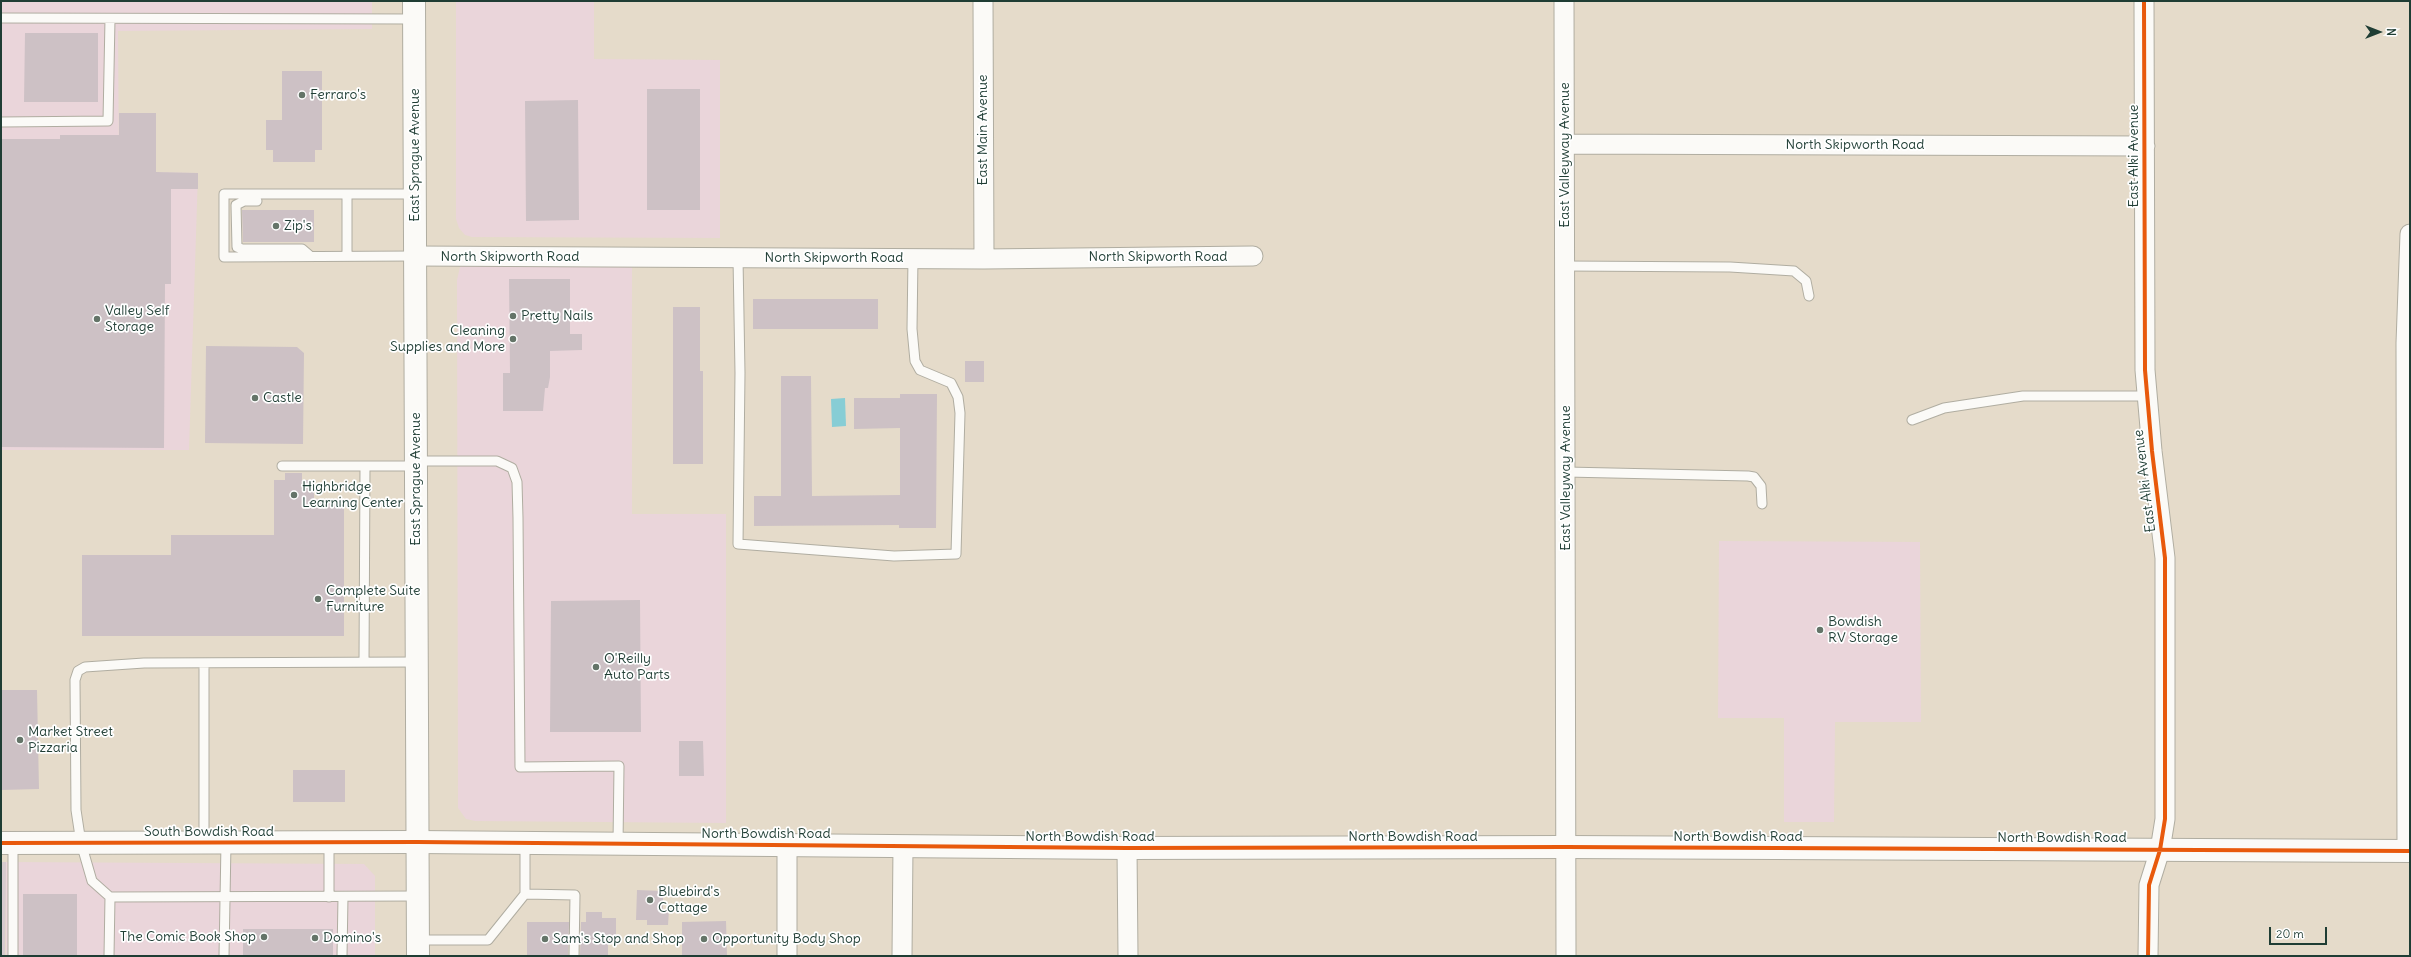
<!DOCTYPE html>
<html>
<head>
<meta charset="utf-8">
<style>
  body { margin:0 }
  #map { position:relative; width:2411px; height:957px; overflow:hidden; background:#e5dbca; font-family:Delius,sans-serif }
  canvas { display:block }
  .frame { position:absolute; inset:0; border:2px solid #1f3d34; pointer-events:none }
  .north { position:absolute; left:2359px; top:12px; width:40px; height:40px; -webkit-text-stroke:3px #fff; paint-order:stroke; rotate:90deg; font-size:11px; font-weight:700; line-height:16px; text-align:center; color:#1f3d34 }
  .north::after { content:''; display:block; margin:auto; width:14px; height:18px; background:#1f3d34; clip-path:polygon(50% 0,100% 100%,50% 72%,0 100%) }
  .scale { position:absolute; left:2269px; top:927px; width:58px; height:18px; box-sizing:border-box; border:2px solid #1f3d34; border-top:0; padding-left:5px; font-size:12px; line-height:14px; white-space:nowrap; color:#1f3d34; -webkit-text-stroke:3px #fff; paint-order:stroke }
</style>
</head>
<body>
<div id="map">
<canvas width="2411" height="957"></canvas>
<div class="frame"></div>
<div class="north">N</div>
<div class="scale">20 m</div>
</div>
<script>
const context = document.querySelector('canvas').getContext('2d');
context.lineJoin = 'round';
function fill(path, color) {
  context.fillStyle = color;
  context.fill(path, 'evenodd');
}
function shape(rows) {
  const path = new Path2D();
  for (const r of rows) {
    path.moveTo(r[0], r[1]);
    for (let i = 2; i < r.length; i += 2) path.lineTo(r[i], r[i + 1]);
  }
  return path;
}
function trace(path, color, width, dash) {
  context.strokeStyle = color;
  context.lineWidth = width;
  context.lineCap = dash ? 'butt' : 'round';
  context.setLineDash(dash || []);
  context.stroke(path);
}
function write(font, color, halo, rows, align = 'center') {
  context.font = font + ' Delius,sans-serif';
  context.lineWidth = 3.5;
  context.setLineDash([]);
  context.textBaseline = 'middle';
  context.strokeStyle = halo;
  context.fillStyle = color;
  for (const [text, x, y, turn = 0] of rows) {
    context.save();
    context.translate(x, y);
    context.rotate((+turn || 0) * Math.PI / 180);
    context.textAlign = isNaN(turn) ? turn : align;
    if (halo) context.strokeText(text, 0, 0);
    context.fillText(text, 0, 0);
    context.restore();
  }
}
const built = shape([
  [1,1,372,1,372,29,118,31,119,172,198,173,189,450,1,450],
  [456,1,594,1,594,59,720,60,720,238,472,237,465,235,459,228,456,219],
  [470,263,632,263,632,514,726,514,726,823,475,821,466,819,458,808,457,280,460,267],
  [1719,541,1920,542,1921,722,1835,722,1834,822,1784,822,1784,718,1718,718],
  [6,862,364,864,375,876,375,956,6,956]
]);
const industrial = shape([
  [1,862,6,862,5,956,1,956]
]);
const water = shape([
  [845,398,846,426,832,427,831,399]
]);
const building = shape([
  [25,33,98,33,98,102,24,102],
  [282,71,322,71,322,150,315,150,315,162,273,162,273,150,266,150,266,120,282,120],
  [647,89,700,89,700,210,647,210],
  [578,100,579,220,526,221,525,101],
  [119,113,156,113,156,172,198,173,198,189,171,189,171,284,165,284,164,448,1,447,1,139,60,139,60,135,119,135],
  [242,210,314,210,314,242,243,242],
  [509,279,570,279,570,334,582,334,582,350,550,351,550,377,548,388,545,388,543,411,503,411,503,373,510,373],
  [753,299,878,299,878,329,753,329],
  [673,307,700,307,700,371,703,371,703,464,673,464],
  [206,346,297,347,304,353,303,444,205,443],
  [965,361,984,361,984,382,965,382],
  [781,376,811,376,812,496,900,495,900,428,854,429,854,398,900,398,900,394,937,394,936,528,899,528,899,525,754,526,754,496,781,496],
  [285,473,302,473,302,480,314,480,314,499,344,499,344,636,82,636,82,555,171,555,171,535,274,535,274,480,285,480],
  [640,600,641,732,550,732,551,601],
  [1,690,37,690,39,789,1,790],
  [679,741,703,741,704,776,679,776],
  [293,770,345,770,345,802,293,802],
  [637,890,663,891,663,910,669,910,668,925,647,925,647,920,636,920],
  [23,894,77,894,77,956,23,956],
  [586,912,602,912,602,918,616,918,616,941,608,941,608,955,580,955,581,922,586,922],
  [726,921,727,956,682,956,682,922],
  [527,922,569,922,568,955,527,956],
  [243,929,333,929,333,956,243,956]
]);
const service = shape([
  [1,18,414,19],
  [1,122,108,121,110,19],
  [347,194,347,256],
  [415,194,224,194,224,257,415,256],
  [257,201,244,201,236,205,237,247,242,249,302,249,309,255],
  [738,258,740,373,738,544,894,556,956,554,960,413,958,397,951,383,920,370,915,361,912,329,913,258],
  [1565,266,1730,267,1794,271,1806,281,1809,296],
  [1912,420,1944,408,2023,396,2147,396],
  [416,461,497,461,512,468,517,482,518,518,520,767,619,766,618,844],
  [282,466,416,466],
  [1566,472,1748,476,1754,477,1761,486,1762,504],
  [364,662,365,466],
  [416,662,144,663,85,667,78,671,75,680,76,810,81,843,92,881,110,897,418,896],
  [204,663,204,843],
  [13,843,13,956],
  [329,843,329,897],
  [525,894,575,895,574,956],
  [418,940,488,940,525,894,525,843],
  [109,956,110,897],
  [224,956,226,843],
  [342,956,343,897]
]);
const minor = shape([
  [983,1,984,259],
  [1564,1,1566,956],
  [2144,1,2145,370,2152,451,2165,558,2165,819,2160,850,2149,885,2148,956],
  [1565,144,2145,146],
  [415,256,984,259,1253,256],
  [1127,848,1128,956],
  [2407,851,2406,343,2410,234],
  [787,956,787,846],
  [902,956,903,846]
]);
const tertiary = shape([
  [1,843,417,842,1127,848,1566,847,2410,851]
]);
const primary = shape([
  [414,1,418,956]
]);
const cycleway = shape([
  [2144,1,2145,370,2152,451,2165,558,2165,819,2160,850,2149,885,2148,956],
  [1,843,417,842,1127,848,1566,847,2410,851]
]);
const markers = [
  [302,95,4,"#647468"],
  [276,226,4,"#647468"],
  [513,316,4,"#647468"],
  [97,319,4,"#647468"],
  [513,339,4,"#647468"],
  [255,398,4,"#647468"],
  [294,495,4,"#647468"],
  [318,599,4,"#647468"],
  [1820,630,4,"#647468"],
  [596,667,4,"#647468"],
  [20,740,4,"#647468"],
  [650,900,4,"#647468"],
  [264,937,4,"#647468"],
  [315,938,4,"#647468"],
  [545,939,4,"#647468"],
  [704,939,4,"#647468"]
];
const poiNames = [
  ["Ferraro's",310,95],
  ["Zip's",284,226],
  ["Valley Self",105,311],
  ["Storage",105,327],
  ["Pretty Nails",521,316],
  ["Cleaning",505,331,"right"],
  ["Supplies and More",505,347,"right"],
  ["Castle",263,398],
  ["Highbridge",302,487],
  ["Learning Center",302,503],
  ["Complete Suite",326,591],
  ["Furniture",326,607],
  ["Bowdish",1828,622],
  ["RV Storage",1828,638],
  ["O'Reilly",604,659],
  ["Auto Parts",604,675],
  ["Market Street",28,732],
  ["Pizzaria",28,748],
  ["Bluebird's",658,892],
  ["Cottage",658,908],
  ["The Comic Book Shop",256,937,"right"],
  ["Domino's",323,938],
  ["Sam's Stop and Shop",553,939],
  ["Opportunity Body Shop",712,939]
];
const streetNames = [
  ["East Main Avenue",983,130,-90],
  ["North Skipworth Road",1855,145],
  ["East Sprague Avenue",415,155,-90],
  ["East Valleyway Avenue",1565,155,-90],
  ["East Alki Avenue",2134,156,-90],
  ["North Skipworth Road",510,257],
  ["North Skipworth Road",1158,257],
  ["North Skipworth Road",834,258],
  ["East Valleyway Avenue",1566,478,-90],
  ["East Sprague Avenue",416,479,-90],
  ["East Alki Avenue",2145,481,-97],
  ["South Bowdish Road",209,832],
  ["North Bowdish Road",766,834],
  ["North Bowdish Road",1090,837],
  ["North Bowdish Road",1413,837],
  ["North Bowdish Road",1738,837],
  ["North Bowdish Road",2062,838]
];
fill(built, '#ead5da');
fill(industrial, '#d7cbcf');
fill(water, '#87cdd5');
fill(building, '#cdc1c5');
trace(service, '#b0ada1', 11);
trace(minor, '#b0ada1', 21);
trace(tertiary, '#b0ada1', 24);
trace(primary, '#b0ada1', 24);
trace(service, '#fbfaf7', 9);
trace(minor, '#fbfaf7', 19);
trace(tertiary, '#fbfaf7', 22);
trace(primary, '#fbfaf7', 22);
trace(cycleway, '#e8590c', 4);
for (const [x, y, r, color] of markers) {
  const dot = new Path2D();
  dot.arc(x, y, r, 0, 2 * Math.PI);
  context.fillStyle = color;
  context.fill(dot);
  trace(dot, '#fff', 1.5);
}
write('14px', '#1f3d34', '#fff', poiNames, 'left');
write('14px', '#1f3d34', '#fff', streetNames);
</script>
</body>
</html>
